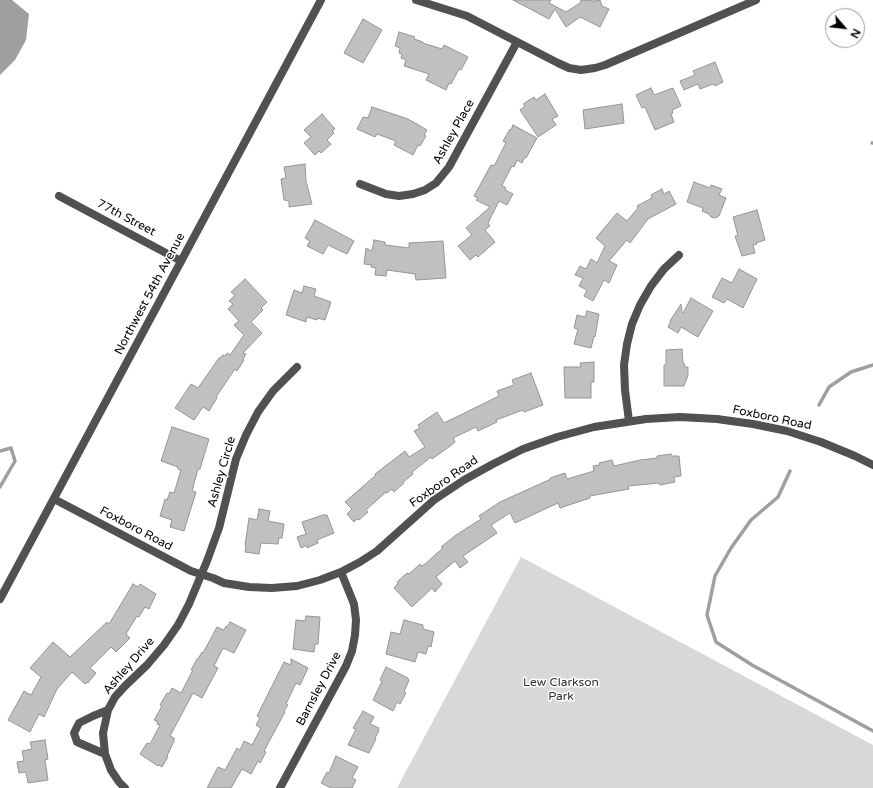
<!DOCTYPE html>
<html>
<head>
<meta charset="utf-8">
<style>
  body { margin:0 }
  #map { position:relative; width:873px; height:788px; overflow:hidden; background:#fff; font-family:"Varela Round",sans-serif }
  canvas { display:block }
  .north { position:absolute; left:825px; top:8px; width:40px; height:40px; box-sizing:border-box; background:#fff; border:1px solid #999; border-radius:50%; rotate:118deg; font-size:11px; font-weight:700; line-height:16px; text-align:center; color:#000 }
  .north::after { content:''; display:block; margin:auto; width:14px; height:18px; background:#000; clip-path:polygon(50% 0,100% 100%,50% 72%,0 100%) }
</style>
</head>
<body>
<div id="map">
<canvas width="873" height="788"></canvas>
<div class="north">N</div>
</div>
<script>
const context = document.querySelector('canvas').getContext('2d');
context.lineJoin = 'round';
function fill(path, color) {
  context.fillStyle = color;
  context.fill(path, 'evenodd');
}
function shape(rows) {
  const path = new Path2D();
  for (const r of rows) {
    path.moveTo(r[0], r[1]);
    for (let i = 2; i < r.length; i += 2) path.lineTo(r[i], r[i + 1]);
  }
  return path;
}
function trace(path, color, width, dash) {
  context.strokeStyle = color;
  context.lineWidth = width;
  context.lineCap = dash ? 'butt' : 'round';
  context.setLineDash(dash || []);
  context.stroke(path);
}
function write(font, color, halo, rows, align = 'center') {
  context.font = font + ' "Varela Round",sans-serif';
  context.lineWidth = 3;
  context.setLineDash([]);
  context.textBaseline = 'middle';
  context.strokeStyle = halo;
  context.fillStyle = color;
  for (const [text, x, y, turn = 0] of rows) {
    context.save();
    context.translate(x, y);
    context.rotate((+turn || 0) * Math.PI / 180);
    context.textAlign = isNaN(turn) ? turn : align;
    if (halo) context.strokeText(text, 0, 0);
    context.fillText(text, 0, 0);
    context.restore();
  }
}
const green = shape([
  [521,557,873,745,873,788,397,788]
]);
const water = shape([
  [0,0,12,0,29,14,26,40,15,60,0,75]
]);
const stream = shape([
  [872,143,873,143],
  [819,405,829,387,851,372,873,365],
  [0,451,11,448,15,461,0,487],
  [790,471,778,497,751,520,731,548,715,576,707,615,716,642,752,665,873,731]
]);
const building = shape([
  [513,0,551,0,549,3,566,12,580,3,581,0,594,1,600,0,602,6,609,9,600,27,580,17,566,27,555,9,549,19,513,0],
  [363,19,382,30,363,63,344,53,363,19],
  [399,32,415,37,414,39,423,42,423,43,442,49,444,45,468,57,461,70,459,69,451,84,449,83,446,90,426,80,429,74,404,66,406,60,401,58,402,54,399,53,400,48,395,46,399,32],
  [715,62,723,82,715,86,713,84,700,89,698,84,684,90,680,81,695,75,693,71,715,62],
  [651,88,654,95,673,88,681,106,672,110,673,113,671,114,674,122,655,130,645,107,642,108,636,95,651,88],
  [545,94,558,116,552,119,556,125,538,137,520,110,525,106,523,104,534,97,536,100,545,94],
  [622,104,624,123,585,129,583,110,622,104],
  [372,107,408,119,427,130,424,135,426,136,420,146,418,145,413,155,394,145,396,141,377,134,375,137,357,129,363,117,368,118,372,107],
  [322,114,335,129,332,131,334,133,327,140,331,144,321,153,319,151,315,155,304,143,311,137,304,130,322,114],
  [513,125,537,138,526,158,525,157,522,163,517,160,514,167,512,166,502,185,506,188,505,190,513,194,507,205,499,201,488,223,490,226,485,230,495,242,478,257,476,255,470,260,458,246,472,235,466,228,490,207,476,200,478,198,474,196,491,165,494,166,506,143,503,141,510,129,511,130,513,125],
  [305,164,306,181,312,204,289,207,289,201,284,200,281,179,286,178,284,167,305,164],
  [694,182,710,188,711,185,722,189,719,195,726,198,719,216,715,218,711,217,709,214,702,211,703,208,687,202,694,182],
  [662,189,664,194,669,191,676,204,648,219,630,243,627,240,609,261,617,265,609,283,604,280,593,301,584,296,587,290,579,286,583,278,575,275,580,266,586,269,591,259,597,263,605,246,596,238,617,213,627,221,638,208,637,206,652,198,651,195,662,189],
  [757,210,765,240,756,243,757,244,753,245,755,253,742,256,735,236,738,236,733,217,757,210],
  [315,220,354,241,347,254,328,245,323,254,307,246,310,241,305,238,315,220],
  [374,240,385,242,385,245,409,248,409,243,443,241,446,278,416,280,415,274,387,270,386,276,375,275,376,268,371,267,372,265,364,264,366,248,372,251,374,240],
  [739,269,757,279,743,308,727,299,724,303,712,297,722,278,732,283,739,269],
  [245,279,267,302,261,308,263,310,251,322,262,333,243,353,246,354,243,359,244,360,237,371,235,369,216,397,217,398,209,411,203,407,194,420,175,408,191,384,198,388,219,358,220,358,223,355,225,356,227,353,230,355,244,335,234,325,239,321,228,309,233,304,229,301,235,295,231,292,245,279],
  [304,286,316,289,314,296,331,302,325,320,317,318,317,320,307,317,306,322,286,315,294,290,302,293,304,286],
  [691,298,713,311,698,337,681,327,678,333,668,327,671,321,670,321,681,304,682,312,683,313,691,298],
  [587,311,599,314,595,337,594,336,591,348,574,344,578,329,574,328,577,315,585,317,587,311],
  [682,349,683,363,684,363,685,367,688,367,688,375,684,386,664,386,664,365,666,365,666,350,682,349],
  [594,362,594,382,591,382,591,398,565,398,564,367,581,367,580,363,594,362],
  [531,373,543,405,524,412,523,410,496,420,497,422,478,431,476,427,453,438,455,442,453,444,432,459,431,457,412,472,413,474,403,482,404,483,394,492,392,489,387,493,386,492,366,510,368,512,359,520,357,519,354,522,347,514,352,509,345,502,376,475,375,474,405,451,409,457,425,447,414,431,420,428,418,425,437,412,444,423,499,396,497,391,514,385,512,380,531,373],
  [172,427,209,439,200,469,198,469,192,491,196,492,184,531,170,527,172,520,160,516,165,499,167,500,170,492,174,493,181,470,178,469,178,467,161,461,172,427],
  [671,454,671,456,679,456,681,476,674,477,675,482,660,485,659,483,628,486,629,489,590,496,590,498,560,508,558,503,515,523,510,513,491,525,497,533,463,556,468,562,460,568,455,561,436,577,442,584,435,592,432,588,412,607,394,588,398,583,397,582,407,573,409,574,420,564,421,566,424,565,435,555,443,548,441,547,456,535,481,519,479,516,500,502,551,479,550,478,565,473,567,479,594,471,593,466,600,465,599,463,612,460,614,466,640,460,657,458,657,456,671,454],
  [259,509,270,511,268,521,284,524,282,538,279,538,278,544,261,543,259,554,245,552,246,546,245,545,249,518,257,520,259,509],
  [323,515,327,515,334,533,317,540,318,543,307,548,307,545,301,548,297,537,306,534,302,522,323,515],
  [133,584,138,587,140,584,156,594,149,609,145,607,139,617,137,616,126,634,130,638,116,652,111,647,90,668,96,673,88,683,87,682,85,684,72,672,57,689,44,717,39,714,30,732,8,720,24,691,31,695,41,677,30,668,53,642,70,657,107,622,109,624,133,584],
  [306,616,320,617,318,644,315,644,314,652,293,649,296,620,305,621,306,616],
  [404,620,423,625,423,629,434,632,431,647,428,646,426,654,418,652,415,662,386,654,391,632,400,634,404,620],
  [230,622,246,630,234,653,223,648,214,666,218,668,202,698,193,693,170,736,174,738,174,741,167,756,168,757,162,767,159,765,158,766,140,754,147,743,150,744,160,725,157,724,158,722,154,720,162,706,160,705,167,693,169,694,172,688,181,693,193,670,191,670,197,659,198,659,202,652,203,653,217,627,224,630,226,626,227,627,230,622],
  [291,659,308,668,300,685,296,683,286,704,288,705,284,711,285,712,264,751,266,752,260,763,258,761,251,774,242,769,231,788,207,788,218,767,225,770,237,748,240,750,244,741,252,745,261,728,256,725,260,718,257,716,284,662,291,665,291,659],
  [386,667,408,678,408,679,409,680,404,692,406,693,400,704,397,702,393,711,373,700,382,681,380,680,386,667],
  [363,711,374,717,370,724,379,728,378,730,379,731,375,738,376,739,369,753,348,745,356,729,353,728,363,711],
  [45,740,48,759,45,760,48,780,28,783,26,772,19,773,17,762,24,761,22,751,32,749,30,742,45,740],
  [336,756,358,767,352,778,356,780,352,788,331,788,321,783,327,772,329,773,336,756]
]);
const minor = shape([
  [416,0,467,16,558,63,569,68,581,70,595,68,605,65,756,0],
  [360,184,386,194,399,196,413,194,425,190,436,183,449,167,517,42],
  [59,196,181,261],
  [629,421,625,390,624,365,627,344,632,324,640,305,651,286,664,269,679,255],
  [54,499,191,571,213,578,224,583,249,587,272,588,297,586,320,580,341,572,360,562,377,551,434,500,464,480,493,464,523,449,557,437,594,427,646,419,680,417,717,419,753,424,787,431,821,442,855,456,873,465],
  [105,754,77,742,74,733,79,723,93,716,108,710],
  [125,788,119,782,111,770,105,754,103,733,108,710,115,697,125,686,147,665,164,645,178,625,189,604,207,561,219,528,236,459,246,435,258,412,273,391,297,367],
  [280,788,346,666,352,651,355,635,356,620,354,604,341,572]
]);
const tertiary = shape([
  [0,599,321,0]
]);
const streetNames = [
  ["Ashley Place",454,132,-61],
  ["77th Street",126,218,28],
  ["Northwest 54th Avenue",150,294,-62],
  ["Foxboro Road",772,418,12],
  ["Ashley Circle",222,472,-74],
  ["Foxboro Road",444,482,-35],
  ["Foxboro Road",136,529,28],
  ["Ashley Drive",129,666,-49],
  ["Barnsley Drive",319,689,-62]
];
const parkNames = [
  ["Lew Clarkson",561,683],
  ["Park",561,697]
];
fill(green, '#d8d8d8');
fill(water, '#9f9f9f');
trace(stream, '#9f9f9f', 3.5);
fill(building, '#c0c0c0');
trace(building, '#959595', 1);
trace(minor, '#515151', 8);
trace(tertiary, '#515151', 8);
write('12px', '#000', '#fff', streetNames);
write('12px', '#2f2f2f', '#fff', parkNames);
</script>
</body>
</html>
